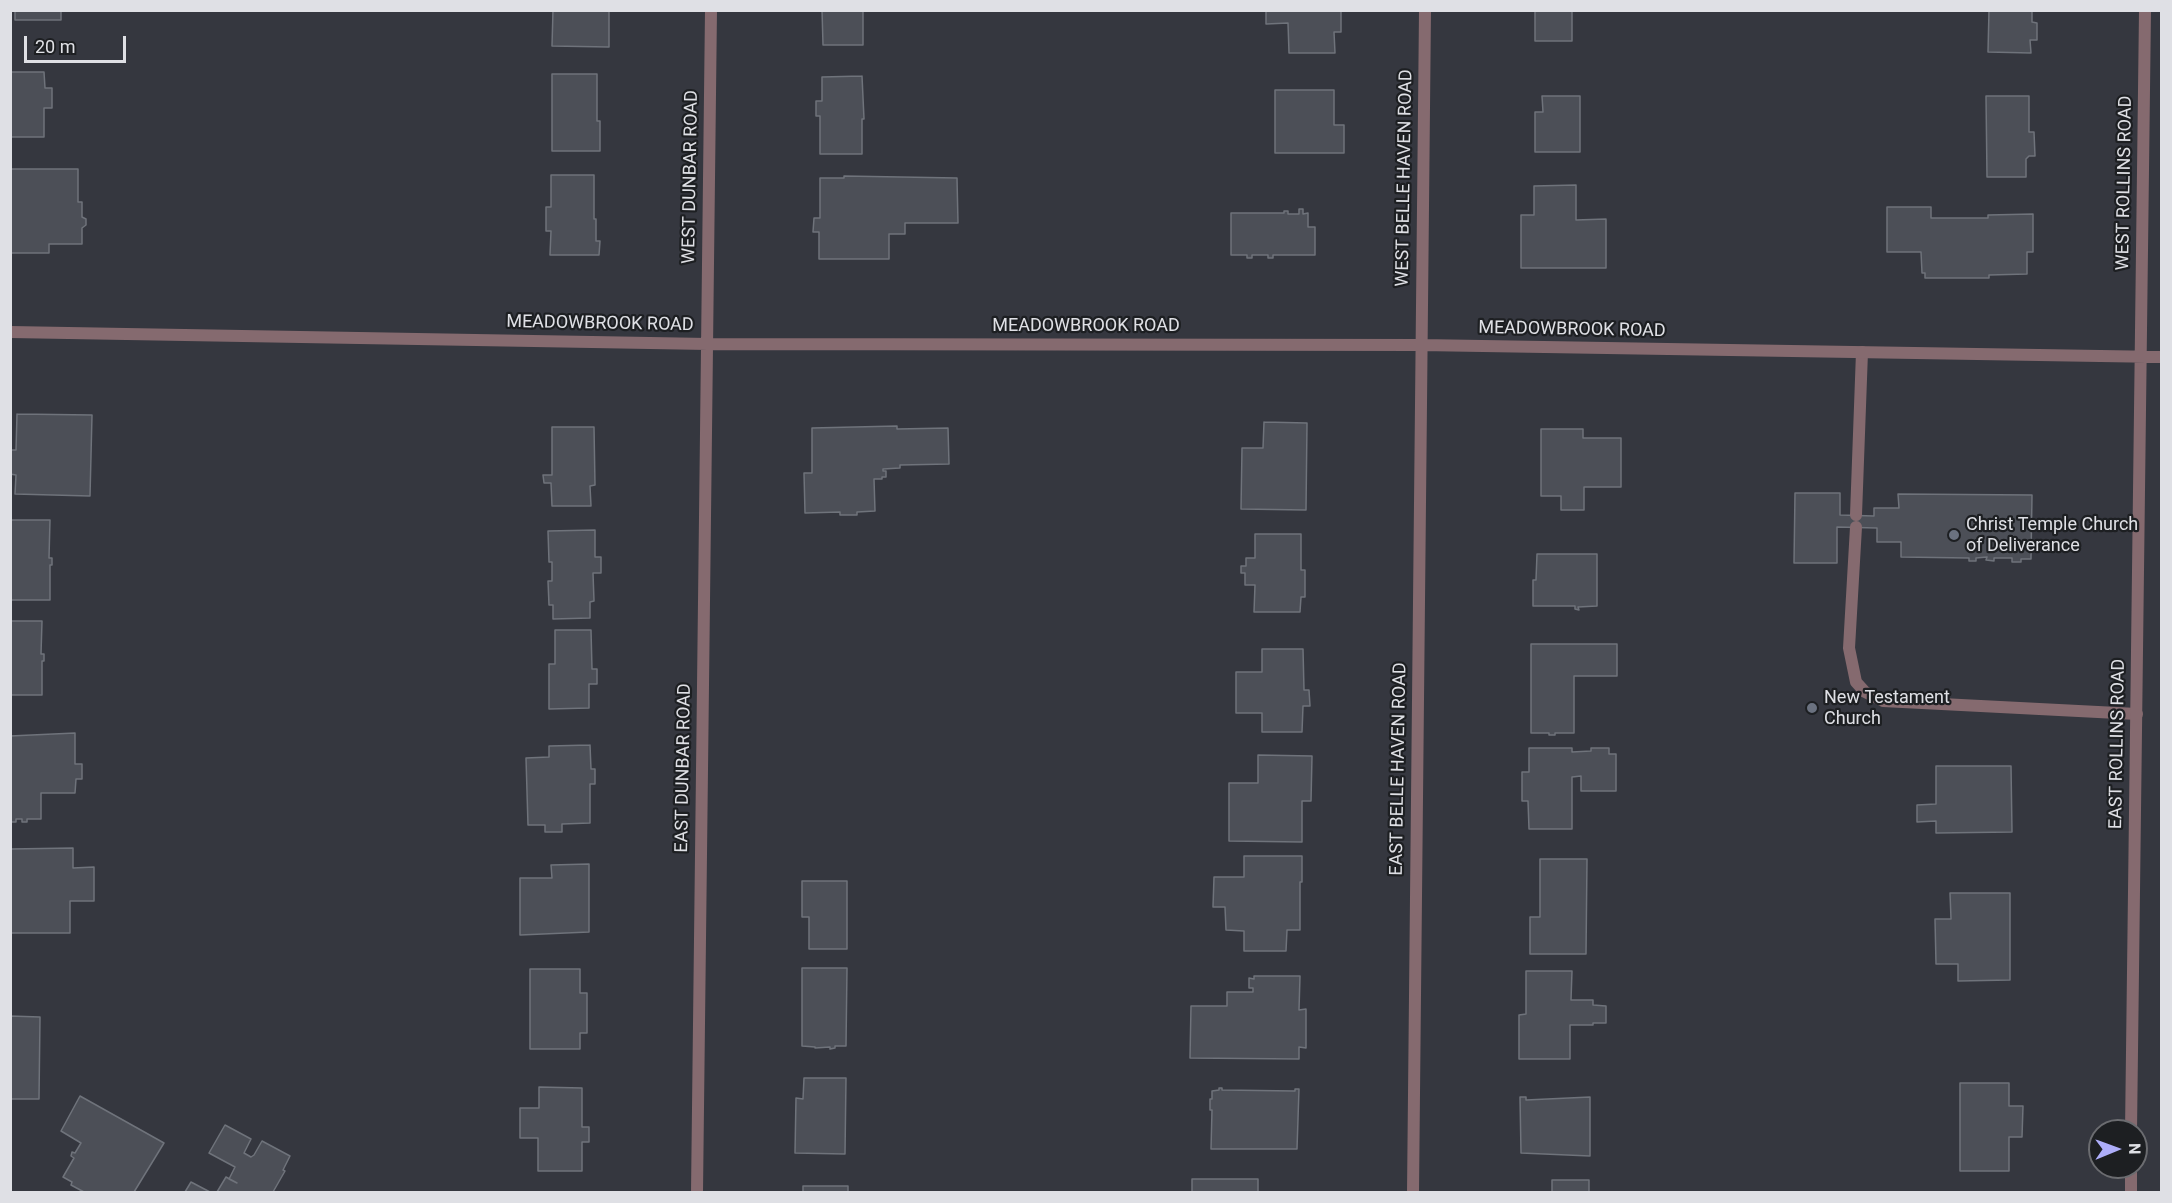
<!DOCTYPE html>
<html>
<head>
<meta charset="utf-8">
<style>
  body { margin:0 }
  #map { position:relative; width:2172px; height:1203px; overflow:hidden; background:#35373f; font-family:Roboto,sans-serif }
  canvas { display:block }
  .frame { position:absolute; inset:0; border:12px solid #dfe0e5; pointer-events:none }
  .north { position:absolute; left:2088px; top:1119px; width:60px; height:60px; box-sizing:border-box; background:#1d1f22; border:2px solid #6b6c70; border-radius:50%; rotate:89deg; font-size:16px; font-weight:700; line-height:24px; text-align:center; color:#dfe0e5 }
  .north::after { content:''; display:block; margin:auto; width:21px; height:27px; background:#aeaefa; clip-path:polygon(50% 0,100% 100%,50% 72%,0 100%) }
  .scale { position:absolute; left:24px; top:36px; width:102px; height:27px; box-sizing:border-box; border:3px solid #dfe0e5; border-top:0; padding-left:8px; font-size:18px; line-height:21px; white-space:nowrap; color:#dfe0e5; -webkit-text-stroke:4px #1d1f22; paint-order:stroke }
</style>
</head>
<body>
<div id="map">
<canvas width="2172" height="1203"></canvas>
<div class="frame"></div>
<div class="north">N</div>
<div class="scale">20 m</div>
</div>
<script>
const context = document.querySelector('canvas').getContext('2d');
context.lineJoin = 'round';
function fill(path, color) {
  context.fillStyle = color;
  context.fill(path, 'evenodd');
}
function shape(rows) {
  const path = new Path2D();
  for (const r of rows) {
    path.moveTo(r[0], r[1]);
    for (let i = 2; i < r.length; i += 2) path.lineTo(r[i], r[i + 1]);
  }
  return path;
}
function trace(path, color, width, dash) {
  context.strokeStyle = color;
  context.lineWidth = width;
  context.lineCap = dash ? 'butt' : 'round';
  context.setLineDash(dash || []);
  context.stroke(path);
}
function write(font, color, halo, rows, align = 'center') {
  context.font = font + ' Roboto,sans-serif';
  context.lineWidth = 4.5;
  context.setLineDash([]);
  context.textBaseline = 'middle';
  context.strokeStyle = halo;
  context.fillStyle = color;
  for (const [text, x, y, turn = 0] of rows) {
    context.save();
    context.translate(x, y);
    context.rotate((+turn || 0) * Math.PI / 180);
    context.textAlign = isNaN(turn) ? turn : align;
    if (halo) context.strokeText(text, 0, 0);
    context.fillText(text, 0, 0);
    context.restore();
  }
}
const building = shape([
  [15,10,61,10,61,20,15,20,15,10],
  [553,10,609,11,609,47,552,46,553,10],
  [822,10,863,10,863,45,823,45,822,10],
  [1266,10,1341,10,1341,32,1334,32,1335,53,1289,53,1288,23,1266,24,1266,10],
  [1535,10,1581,10,1572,11,1572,41,1535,41,1535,10],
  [1989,10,2032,10,2032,22,2037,23,2037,40,2030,40,2031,53,1988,52,1989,10],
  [10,72,44,72,45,88,52,88,52,108,44,108,44,137,10,137,10,72],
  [552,74,597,74,597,121,600,121,600,151,552,151,552,74],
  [862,76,864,119,862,119,862,154,820,154,820,116,816,116,816,101,822,101,822,77,862,76],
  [1275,90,1334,90,1334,125,1344,125,1344,153,1275,153,1275,90],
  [1542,96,1580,96,1580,152,1535,152,1535,112,1543,112,1542,96],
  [1986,96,2029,96,2029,132,2034,132,2035,156,2029,156,2026,159,2026,177,1987,177,1986,96],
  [10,169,78,169,78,202,82,202,82,217,86,219,86,225,82,228,82,244,49,244,49,253,10,253,10,169],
  [551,175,594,175,594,219,596,219,596,241,600,241,599,255,550,255,551,231,546,231,546,207,551,207,551,175],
  [844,176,957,178,958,223,905,223,905,234,889,234,889,259,819,259,819,232,813,232,814,218,820,218,820,178,844,178,844,176],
  [1576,185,1576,220,1606,219,1606,268,1521,268,1521,215,1534,215,1534,186,1576,185],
  [1887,207,1931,207,1931,218,1988,218,1988,215,2033,214,2033,252,2027,252,2027,274,1989,275,1989,278,1925,278,1925,273,1922,273,1921,252,1887,252,1887,207],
  [1299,209,1303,209,1303,214,1308,213,1308,227,1315,227,1315,255,1273,255,1273,258,1268,258,1268,255,1252,255,1252,258,1247,258,1247,255,1231,255,1231,213,1284,213,1284,211,1288,211,1288,214,1299,214,1299,209],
  [17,414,92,415,90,496,15,494,16,475,10,474,10,450,16,450,17,414],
  [1264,422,1307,423,1306,510,1241,509,1242,448,1263,448,1264,422],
  [897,426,897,429,948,428,949,464,900,465,900,468,883,469,883,471,886,471,886,477,882,477,882,479,874,479,875,511,857,512,857,515,840,515,840,512,805,513,804,473,812,473,812,428,897,426],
  [552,427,594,427,595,485,590,486,591,506,552,506,551,483,544,483,543,475,552,475,552,427],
  [1541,429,1583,429,1583,438,1621,438,1621,487,1584,487,1584,510,1561,510,1561,496,1541,496,1541,429],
  [1795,493,1840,493,1840,515,1874,516,1874,508,1899,508,1898,494,2032,495,2031,559,2021,559,2021,562,2012,562,2012,558,1994,558,1994,561,1986,560,1987,557,1976,558,1976,561,1969,561,1969,558,1901,557,1901,542,1877,542,1877,528,1837,527,1837,563,1794,563,1795,493],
  [10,520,50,520,49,558,52,558,52,565,50,565,50,600,10,600,10,520],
  [595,530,595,557,601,557,601,573,593,573,594,601,590,602,590,618,553,619,553,605,549,605,548,581,552,581,552,562,549,562,548,531,595,530],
  [1255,534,1301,534,1301,570,1305,570,1305,597,1301,597,1300,612,1254,612,1255,585,1245,585,1245,573,1241,573,1241,566,1246,566,1246,558,1255,558,1255,534],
  [1537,554,1597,554,1597,606,1578,607,1579,610,1575,609,1575,606,1533,606,1533,580,1536,580,1537,554],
  [10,621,42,621,41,654,44,654,44,661,42,661,42,695,10,695,10,621],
  [555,630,591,630,592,669,597,669,597,684,589,684,589,708,549,709,549,664,555,664,555,630],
  [1531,644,1617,644,1617,676,1574,676,1574,733,1555,733,1555,735,1549,735,1549,733,1531,733,1531,644],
  [1262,649,1303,649,1304,690,1309,690,1310,706,1303,706,1302,732,1262,732,1262,713,1236,713,1236,672,1262,672,1262,649],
  [75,733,75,764,82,764,82,779,76,779,75,793,41,793,41,819,27,819,27,822,22,822,22,819,16,819,16,822,10,822,10,736,75,733],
  [590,745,591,769,595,769,595,784,590,784,590,823,562,824,562,832,545,832,545,825,528,825,526,758,549,757,549,746,590,745],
  [1529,748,1572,748,1572,752,1591,751,1591,748,1609,748,1609,754,1616,754,1616,791,1581,791,1581,776,1572,777,1572,829,1529,829,1528,801,1522,801,1522,772,1529,772,1529,748],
  [1258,755,1312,756,1311,801,1302,801,1302,842,1229,841,1229,783,1258,783,1258,755],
  [1936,766,2011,766,2012,832,1936,833,1936,821,1917,822,1917,805,1936,804,1936,766],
  [73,848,73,868,94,867,94,901,70,901,70,933,10,933,10,849,73,848],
  [1244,856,1302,856,1302,882,1300,882,1300,930,1287,930,1286,951,1244,951,1244,931,1226,930,1225,907,1213,907,1214,877,1244,877,1244,856],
  [1540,859,1587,859,1586,954,1530,954,1530,917,1540,917,1540,859],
  [589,864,589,932,520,935,520,878,552,878,551,865,589,864],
  [802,881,847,881,847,949,809,949,809,917,802,917,802,881],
  [1950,893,2010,893,2010,980,1958,981,1958,964,1936,964,1935,919,1951,919,1950,893],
  [802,968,847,968,846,1046,835,1046,835,1048,830,1049,830,1047,815,1048,815,1047,802,1046,802,968],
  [530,969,580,969,580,993,587,993,587,1033,580,1033,580,1049,530,1049,530,969],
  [1526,971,1572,971,1571,1000,1593,1000,1593,1005,1606,1006,1606,1023,1593,1023,1593,1025,1570,1025,1570,1059,1519,1059,1519,1015,1526,1014,1526,971],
  [1254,976,1300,976,1299,1010,1306,1009,1306,1048,1299,1047,1299,1059,1190,1058,1191,1006,1227,1006,1227,992,1253,992,1253,988,1249,988,1249,978,1254,979,1254,976],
  [10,1016,40,1017,39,1099,10,1099,10,1016],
  [804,1078,846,1078,845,1154,795,1153,796,1098,803,1099,804,1078],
  [1960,1083,2009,1083,2009,1106,2023,1106,2022,1137,2009,1137,2009,1171,1960,1171,1960,1083],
  [539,1087,582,1088,582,1127,589,1127,589,1142,582,1142,582,1171,538,1171,538,1138,520,1138,520,1108,539,1108,539,1087],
  [1219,1088,1222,1088,1222,1090,1295,1091,1295,1089,1299,1089,1297,1149,1211,1149,1212,1110,1210,1110,1210,1099,1212,1099,1212,1091,1219,1090,1219,1088],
  [80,1096,164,1143,134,1192,84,1192,71,1185,72,1182,63,1177,74,1158,71,1156,72,1152,75,1153,81,1143,61,1131,80,1096],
  [1520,1097,1526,1097,1526,1100,1590,1097,1590,1156,1521,1153,1520,1097],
  [225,1125,251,1139,244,1153,251,1157,254,1155,262,1141,290,1156,283,1170,285,1171,273,1192,217,1192,226,1177,237,1183,229,1179,235,1167,209,1153,225,1125],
  [1192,1179,1258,1179,1258,1192,1192,1192,1192,1179],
  [1552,1180,1589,1180,1589,1192,1552,1192,1552,1180],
  [191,1182,210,1192,185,1192,191,1182],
  [803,1186,848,1186,848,1192,803,1192,803,1186]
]);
const lane = shape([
  [1856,515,1862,352],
  [1856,527,1849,648,1856,682,1865,692,1883,701,2137,714]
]);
const street = shape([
  [10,332,708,344,1421,345,2162,357],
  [2131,1131,2145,10],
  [697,1192,711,10],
  [1413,1192,1425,10],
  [2131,1192,2131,1167]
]);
const markers = [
  [1954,535,6,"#6b7280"],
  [1812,708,6,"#6b7280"]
];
const streetNames = [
  ["WEST DUNBAR ROAD",691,177,-89],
  ["WEST BELLE HAVEN ROAD",1405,178,-89],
  ["WEST ROLLINS ROAD",2125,183,-89],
  ["MEADOWBROOK ROAD",600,324,1],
  ["MEADOWBROOK ROAD",1086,326],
  ["MEADOWBROOK ROAD",1572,330,1],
  ["EAST ROLLINS ROAD",2118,744,-89],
  ["EAST DUNBAR ROAD",684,768,-89],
  ["EAST BELLE HAVEN ROAD",1399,769,-89]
];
const poiNames = [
  ["Christ Temple Church",1966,525],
  ["of Deliverance",1966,546],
  ["New Testament",1824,698],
  ["Church",1824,719]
];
fill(building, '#4c4f57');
trace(building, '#6f737b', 1.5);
trace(lane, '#856a6f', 12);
trace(street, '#856a6f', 12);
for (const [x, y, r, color] of markers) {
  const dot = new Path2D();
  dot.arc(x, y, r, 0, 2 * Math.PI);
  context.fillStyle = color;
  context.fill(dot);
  trace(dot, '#1d1f22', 2);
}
write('18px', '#dfe0e5', '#1d1f22', streetNames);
write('18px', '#dfe0e5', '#1d1f22', poiNames, 'left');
</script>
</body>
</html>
